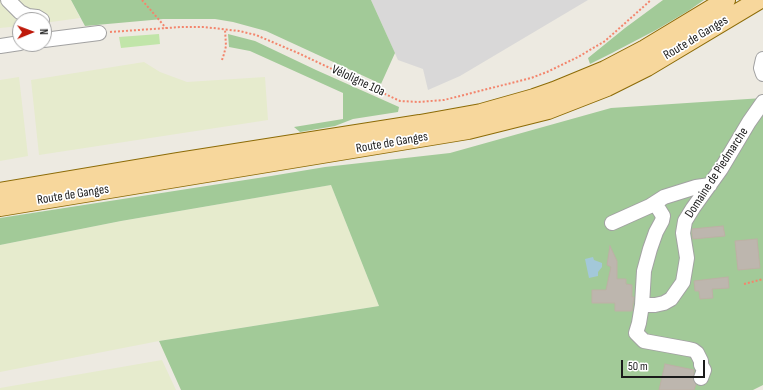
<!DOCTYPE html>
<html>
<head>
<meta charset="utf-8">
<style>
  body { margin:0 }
  #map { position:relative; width:763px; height:390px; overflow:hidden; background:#edeae1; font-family:"Sofia Sans Condensed",sans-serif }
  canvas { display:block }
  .north { position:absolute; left:12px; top:12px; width:40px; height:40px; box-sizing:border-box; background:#fff; border:1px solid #a4a4a4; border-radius:50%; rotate:89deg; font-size:11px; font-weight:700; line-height:16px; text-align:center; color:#1b1b1b }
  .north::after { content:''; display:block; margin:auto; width:14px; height:18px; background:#be1809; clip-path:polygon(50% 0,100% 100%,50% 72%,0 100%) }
  .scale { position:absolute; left:621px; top:360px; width:84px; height:18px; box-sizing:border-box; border:2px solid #1b1b1b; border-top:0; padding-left:5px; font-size:12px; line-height:14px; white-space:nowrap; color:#1b1b1b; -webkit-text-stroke:3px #fff; paint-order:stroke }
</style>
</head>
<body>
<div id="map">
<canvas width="763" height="390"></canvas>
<div class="north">N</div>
<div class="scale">50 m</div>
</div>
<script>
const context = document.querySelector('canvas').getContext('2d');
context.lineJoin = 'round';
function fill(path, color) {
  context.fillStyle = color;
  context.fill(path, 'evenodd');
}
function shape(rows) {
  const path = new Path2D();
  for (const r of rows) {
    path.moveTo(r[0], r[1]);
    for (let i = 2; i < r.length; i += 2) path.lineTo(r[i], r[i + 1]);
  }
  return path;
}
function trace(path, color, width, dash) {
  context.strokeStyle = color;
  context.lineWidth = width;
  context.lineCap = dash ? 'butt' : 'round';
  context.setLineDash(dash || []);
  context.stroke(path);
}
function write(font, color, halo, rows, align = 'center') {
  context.font = font + ' "Sofia Sans Condensed",sans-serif';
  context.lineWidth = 3.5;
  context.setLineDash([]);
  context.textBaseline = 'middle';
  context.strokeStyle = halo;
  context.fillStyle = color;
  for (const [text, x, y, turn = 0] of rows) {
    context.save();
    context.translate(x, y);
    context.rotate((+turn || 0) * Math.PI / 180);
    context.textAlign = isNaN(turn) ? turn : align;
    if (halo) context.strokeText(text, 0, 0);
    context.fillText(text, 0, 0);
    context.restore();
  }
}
const residential = shape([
  [371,0,588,0,460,76,428,90,423,69,398,60]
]);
const farmland = shape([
  [0,0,71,0,80,18,44,23,44,20,20,20,20,26,0,28],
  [144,62,160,72,187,82,265,77,268,120,39,155,31,80],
  [19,77,28,156,0,161,0,80],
  [331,185,379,306,159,341,0,372,0,245,121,221],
  [162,360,176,390,0,390,0,388]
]);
const grass = shape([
  [159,34,160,44,121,48,119,37]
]);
const forest = shape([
  [71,0,371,0,395,53,381,84,266,31,233,22,215,19,163,19,85,26],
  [663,0,704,0,688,11,656,30,612,53,590,64,588,58,625,28],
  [228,34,255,41,316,70,399,107,398,112,353,119,335,126,300,132,294,127,343,119,343,93,250,51,229,47],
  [763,98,763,385,753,390,181,390,159,341,379,306,331,185,121,221,0,245,0,218,271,176,325,167,450,153,611,108]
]);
const water = shape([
  [593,257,594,260,602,263,602,267,598,272,598,276,589,278,585,259]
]);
const building = shape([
  [723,226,725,236,693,239,692,233,692,229,723,226],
  [757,239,760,268,738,270,735,241,757,239],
  [610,246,617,261,617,279,626,279,626,284,632,285,632,297,634,297,632,311,615,311,615,303,592,303,592,290,606,290,611,267,607,265,610,246],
  [728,277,729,288,712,289,713,298,700,299,699,291,695,291,694,281,728,277],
  [665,364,694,370,693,379,696,384,694,390,659,390,665,364]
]);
const path = shape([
  [142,0,166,28],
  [110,32,181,27,204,27,239,31,256,35,298,53,400,101,418,102,444,100,531,78,547,72,578,57,605,41,651,0],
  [222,60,224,54,226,46,225,29],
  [744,284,763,279]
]);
const minor = shape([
  [8,0,20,12,28,16,37,17,42,20],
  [44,40,99,33],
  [0,46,20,43],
  [763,59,761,68,763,74],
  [655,203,663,216,662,221,656,232,650,249,644,271,642,305,655,305,664,303,671,299,683,282,687,258,683,233,685,221,693,208,721,169,749,122,763,102],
  [612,223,650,206,664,197,696,187,710,185],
  [642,305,639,323,636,333,644,341,688,349,693,350,697,353,701,361,701,365,704,370,701,378]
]);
const major = shape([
  [0,192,177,162,420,124,481,113,534,98,554,91,605,70,645,49,726,0],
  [0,207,468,130,548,110,607,87,647,67,759,0]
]);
const streetNames = [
  ["Route de Ganges",696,38,-31],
  ["Véloligne 10a",358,81,25],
  ["Route de Ganges",392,143,-10],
  ["Domaine de Piedmarche",717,173,-57],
  ["Route de Ganges",73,195,-9]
];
fill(residential, '#d9d8d8');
fill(farmland, '#e6ebcd');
fill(grass, '#c1e5a9');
fill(forest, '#a2ca98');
fill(water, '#a3c8d9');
fill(building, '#bdb6ae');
trace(building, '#bdb1a5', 1);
trace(minor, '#a2a2a2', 16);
trace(major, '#8c6b07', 20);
trace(path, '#f3856c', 2, [2, 2]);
trace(minor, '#fff', 14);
trace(major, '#f7d79c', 18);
write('13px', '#1b1b1b', '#fff', streetNames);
</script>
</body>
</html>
